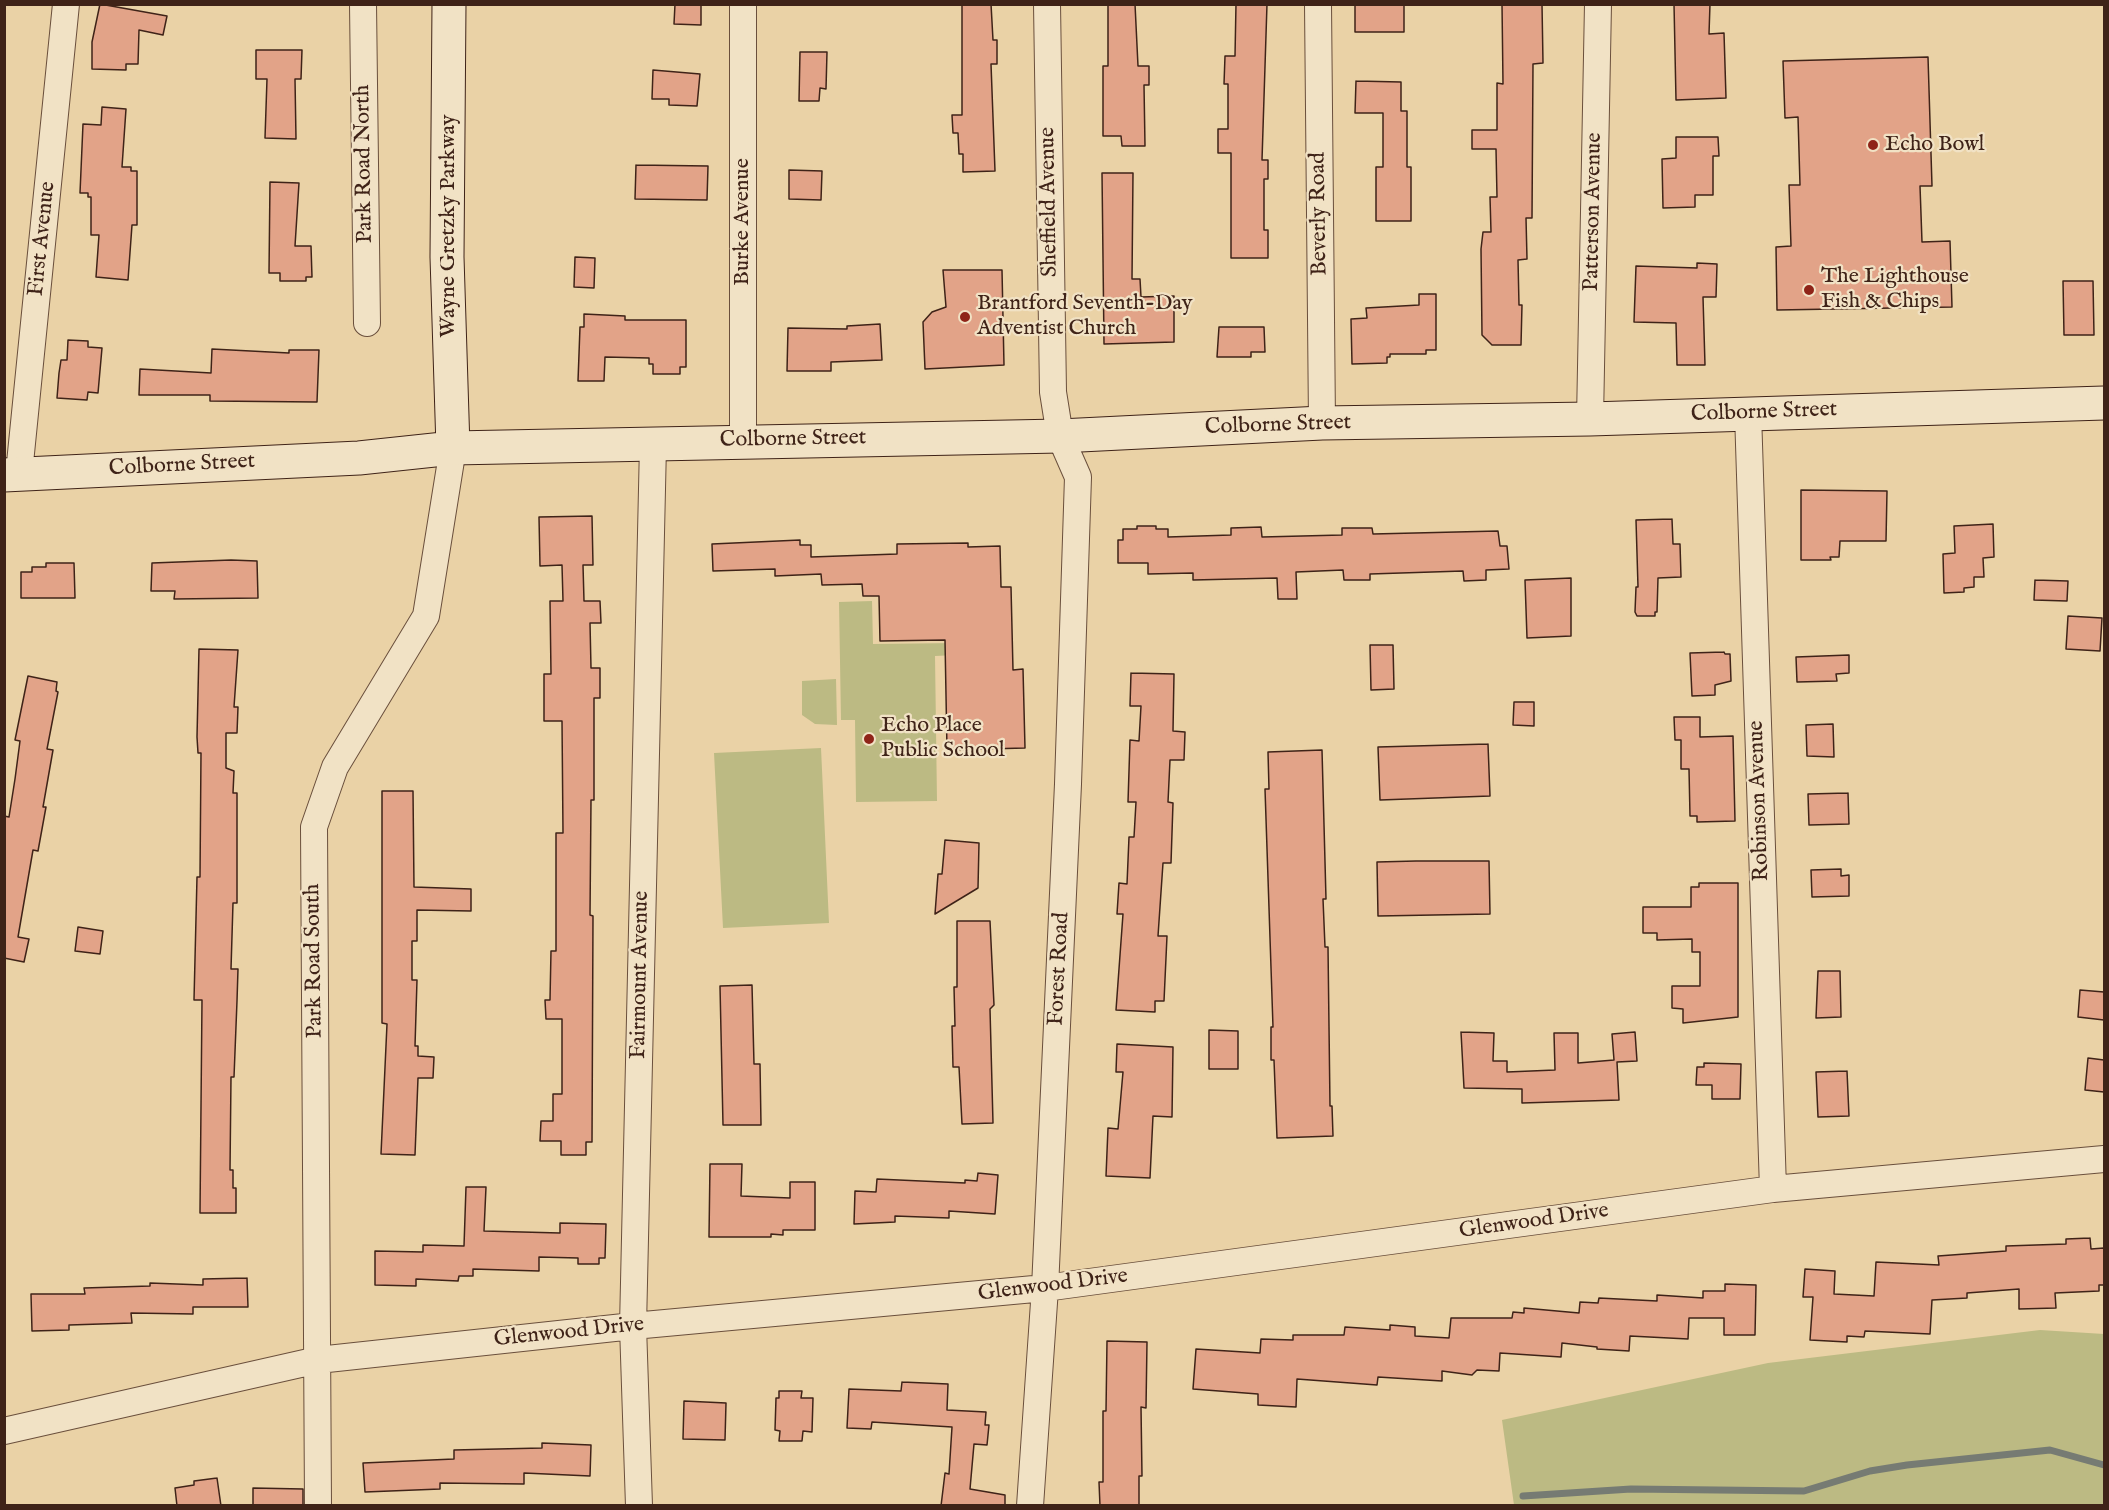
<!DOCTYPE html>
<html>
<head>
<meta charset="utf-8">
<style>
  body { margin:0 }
  #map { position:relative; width:2109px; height:1510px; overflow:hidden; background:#ead2a6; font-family:"IM FELL English",serif }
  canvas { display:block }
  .frame { position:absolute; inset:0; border:6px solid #3f2318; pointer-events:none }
</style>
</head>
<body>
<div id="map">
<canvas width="2109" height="1510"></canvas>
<div class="frame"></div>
</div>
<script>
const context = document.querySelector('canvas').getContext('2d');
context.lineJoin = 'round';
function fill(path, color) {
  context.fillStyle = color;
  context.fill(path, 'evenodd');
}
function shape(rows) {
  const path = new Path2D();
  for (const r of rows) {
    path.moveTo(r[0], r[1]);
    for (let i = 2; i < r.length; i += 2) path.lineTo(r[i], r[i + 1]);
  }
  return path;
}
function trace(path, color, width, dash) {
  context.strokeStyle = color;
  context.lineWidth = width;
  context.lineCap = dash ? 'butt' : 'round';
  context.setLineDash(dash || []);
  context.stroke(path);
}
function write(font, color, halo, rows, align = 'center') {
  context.font = font + ' "IM FELL English",serif';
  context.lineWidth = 4.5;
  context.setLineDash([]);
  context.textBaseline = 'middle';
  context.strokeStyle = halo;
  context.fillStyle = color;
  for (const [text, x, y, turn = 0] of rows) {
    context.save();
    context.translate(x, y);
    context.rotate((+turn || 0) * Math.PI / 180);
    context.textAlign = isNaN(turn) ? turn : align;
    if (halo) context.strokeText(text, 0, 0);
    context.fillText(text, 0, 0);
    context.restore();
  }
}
const green = shape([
  [872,601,873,644,956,643,957,655,935,656,937,801,856,802,855,720,841,720,839,602],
  [836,679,837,725,815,724,802,715,802,681],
  [821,748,829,923,723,928,714,753],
  [2040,1330,2104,1334,2104,1505,1514,1505,1502,1420,1768,1363]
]);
const stream = shape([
  [1523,1496,1631,1489,1804,1491,1870,1471,1907,1465,2050,1450,2104,1465]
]);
const building = shape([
  [100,4,167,16,163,35,139,30,138,64,126,64,126,70,92,69,92,42,100,4],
  [675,4,701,4,701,25,674,24,675,4],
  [962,4,991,4,993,40,997,40,997,64,991,64,995,171,963,172,963,154,959,154,958,133,953,133,952,115,962,115,962,4],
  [1108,4,1135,4,1138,66,1149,66,1149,85,1144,85,1145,146,1122,146,1121,136,1103,136,1103,66,1108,66,1108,4],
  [1236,4,1267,4,1262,160,1268,160,1268,179,1264,179,1264,230,1268,230,1268,258,1231,258,1231,153,1218,153,1218,129,1228,129,1228,84,1224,84,1225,56,1235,56,1236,4],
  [1355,4,1404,4,1404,32,1355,32,1355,4],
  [1502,4,1542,4,1543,63,1533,64,1532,218,1526,218,1527,259,1518,260,1519,305,1522,305,1521,345,1492,345,1482,335,1481,249,1483,232,1491,232,1490,197,1497,197,1496,149,1472,149,1472,130,1497,130,1497,83,1503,84,1502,4],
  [1674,4,1710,4,1709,34,1724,33,1726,98,1676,100,1674,4],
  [256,50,302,50,301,79,295,79,296,139,265,138,267,79,256,79,256,50],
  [800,52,827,52,826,89,820,88,819,101,799,101,800,52],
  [1928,57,1932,186,1920,186,1922,242,1950,241,1952,307,1777,310,1776,247,1791,246,1789,185,1800,185,1798,117,1785,118,1783,61,1928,57],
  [653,70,700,74,697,106,669,105,669,99,652,99,653,70],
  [1356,81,1401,82,1401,111,1407,111,1407,167,1411,167,1411,221,1376,221,1376,167,1383,167,1383,113,1355,113,1356,81],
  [102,107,126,109,122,167,131,167,131,171,137,171,137,225,132,225,128,280,96,277,99,235,91,235,91,197,88,197,88,193,80,193,83,124,101,125,102,107],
  [1676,137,1718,137,1719,156,1713,156,1713,195,1695,195,1695,207,1663,208,1662,159,1676,158,1676,137],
  [636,165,708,166,707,200,635,199,636,165],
  [789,170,822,171,821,200,789,199,789,170],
  [1102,173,1133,173,1132,279,1140,279,1141,297,1174,296,1174,342,1104,344,1102,173],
  [270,182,299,183,295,246,311,246,312,277,306,277,306,281,280,281,280,273,269,273,270,182],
  [575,257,595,258,594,288,574,287,575,257],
  [1697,263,1717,264,1716,297,1703,297,1705,365,1677,365,1676,323,1634,322,1636,266,1697,268,1697,263],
  [943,270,1002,270,1004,365,925,369,923,322,932,312,946,307,943,270],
  [2063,281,2093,281,2094,335,2064,335,2063,281],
  [1419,294,1436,294,1436,350,1426,350,1426,354,1390,354,1390,357,1387,357,1387,363,1352,364,1351,319,1367,318,1366,308,1419,305,1419,294],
  [584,314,625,316,625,320,686,320,686,367,680,367,680,374,653,374,653,364,649,364,649,358,605,357,604,381,578,381,580,327,584,327,584,314],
  [880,324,882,360,831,362,831,371,787,371,788,328,847,329,847,326,880,324],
  [1219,327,1264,327,1265,352,1251,352,1251,357,1217,357,1219,327],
  [68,340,88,341,88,347,102,348,98,393,88,392,87,400,57,398,59,373,61,360,67,360,68,340],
  [212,349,289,353,289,350,319,350,317,402,210,401,210,395,139,395,140,369,211,373,212,349],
  [1801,490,1887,491,1886,541,1840,541,1839,557,1830,557,1831,560,1801,560,1801,490],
  [592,516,593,565,583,565,584,601,600,601,601,623,590,623,591,668,600,668,600,698,594,698,594,800,591,800,590,915,593,916,592,1142,586,1142,586,1155,561,1155,561,1141,540,1141,541,1121,553,1121,553,1094,562,1094,562,1019,546,1019,545,1000,550,1000,551,951,556,951,556,833,563,833,562,721,544,721,544,674,551,674,550,601,563,601,562,565,540,566,539,517,592,516],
  [1672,519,1673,544,1680,544,1681,577,1658,578,1657,612,1655,612,1655,616,1637,616,1635,612,1636,587,1638,587,1636,520,1672,519],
  [1993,524,1994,557,1983,558,1984,577,1974,577,1974,587,1964,588,1964,592,1944,593,1943,554,1955,553,1954,526,1993,524],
  [1137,526,1156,526,1156,529,1168,529,1168,537,1231,535,1231,528,1261,527,1262,537,1342,535,1342,528,1372,528,1373,534,1498,531,1500,546,1507,546,1509,569,1486,570,1486,580,1464,581,1463,571,1370,574,1370,580,1344,580,1343,570,1296,572,1297,599,1278,599,1277,578,1193,580,1193,573,1148,574,1148,563,1118,563,1118,540,1123,540,1123,529,1137,529,1137,526],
  [800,540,800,545,811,545,811,557,897,554,897,544,968,543,968,547,1000,546,1001,587,1011,587,1013,670,1023,669,1025,748,947,750,945,640,880,641,879,596,863,596,862,584,822,585,821,574,775,576,775,569,713,571,712,544,800,540],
  [231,560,257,561,258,598,174,599,175,591,151,591,152,563,231,560],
  [46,563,74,563,75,598,21,598,21,572,32,572,32,567,46,567,46,563],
  [1571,578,1571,636,1527,638,1525,580,1571,578],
  [2035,580,2068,581,2067,601,2034,600,2035,580],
  [2068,616,2102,618,2100,651,2066,649,2068,616],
  [1370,645,1393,645,1394,689,1371,690,1370,645],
  [199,649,238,650,234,707,238,707,237,733,226,733,226,768,234,771,233,793,237,793,237,903,233,903,231,969,238,969,237,1001,234,1077,231,1077,230,1170,233,1170,233,1188,236,1188,236,1213,200,1213,202,1000,194,1000,197,877,200,877,201,753,198,753,197,737,199,649],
  [1724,652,1725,654,1730,654,1731,681,1715,685,1715,695,1692,696,1690,653,1724,652],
  [1849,655,1849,673,1836,674,1837,681,1797,682,1796,657,1849,655],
  [1131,673,1174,674,1173,731,1185,732,1184,760,1170,760,1168,802,1173,803,1171,863,1163,863,1158,936,1167,936,1164,1001,1155,1001,1155,1012,1116,1010,1123,914,1117,914,1119,883,1127,884,1129,837,1134,837,1136,802,1128,802,1130,740,1139,741,1141,706,1130,706,1131,673],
  [28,676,57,682,56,691,58,692,47,749,53,750,43,807,46,807,38,851,33,850,18,937,29,939,24,962,4,958,4,816,9,817,15,779,20,741,15,740,28,676],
  [1514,702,1534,702,1534,726,1513,725,1514,702],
  [1674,717,1700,717,1700,737,1733,736,1735,821,1697,822,1697,816,1690,816,1689,769,1681,769,1681,740,1675,740,1674,717],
  [1833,724,1834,757,1807,756,1806,725,1833,724],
  [1488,744,1490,796,1380,800,1378,747,1488,744],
  [1322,750,1326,899,1323,899,1325,947,1328,947,1330,1106,1332,1106,1333,1136,1277,1138,1274,1060,1271,1060,1271,1027,1273,1027,1265,789,1269,789,1268,752,1322,750],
  [382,791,413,791,414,887,471,889,471,911,417,910,417,941,412,941,412,980,417,980,415,1046,418,1046,418,1056,434,1057,433,1078,418,1078,415,1155,381,1154,387,1024,382,1023,382,791],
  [1848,793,1849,824,1809,825,1808,794,1848,793],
  [945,840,979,843,978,888,935,914,938,874,942,874,945,840],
  [1416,861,1489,861,1490,914,1378,916,1377,862,1416,861],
  [1841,869,1841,876,1849,875,1849,896,1812,897,1811,870,1841,869],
  [1699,883,1738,883,1738,1017,1683,1023,1683,1009,1672,1008,1672,986,1700,986,1700,952,1692,952,1692,939,1657,940,1657,933,1643,933,1643,907,1691,907,1691,887,1699,887,1699,883],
  [957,921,990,921,994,1005,990,1009,993,1123,962,1124,959,1067,953,1067,952,1026,955,1026,954,987,957,987,957,921],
  [78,927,103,931,100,954,75,951,78,927],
  [1818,971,1840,971,1841,1017,1816,1018,1818,971],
  [752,985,754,1064,760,1064,761,1125,723,1125,720,986,752,985],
  [2080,990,2104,992,2104,1020,2078,1017,2080,990],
  [1209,1030,1238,1031,1238,1069,1209,1069,1209,1030],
  [1461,1032,1494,1033,1493,1061,1507,1061,1507,1072,1555,1070,1554,1033,1578,1033,1578,1063,1614,1060,1612,1034,1635,1032,1637,1061,1617,1062,1619,1100,1522,1103,1522,1089,1464,1088,1461,1032],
  [1117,1044,1173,1047,1172,1117,1153,1116,1150,1178,1106,1176,1108,1128,1118,1129,1123,1072,1116,1072,1117,1044],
  [2088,1058,2104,1060,2104,1092,2085,1090,2088,1058],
  [1704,1063,1741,1064,1740,1099,1712,1099,1712,1085,1696,1085,1697,1067,1704,1067,1704,1063],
  [1847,1071,1849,1116,1818,1117,1816,1072,1847,1071],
  [710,1164,742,1164,741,1196,790,1198,790,1182,815,1182,815,1230,783,1230,783,1235,771,1234,771,1237,709,1237,710,1164],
  [978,1173,998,1175,995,1214,949,1211,949,1218,895,1216,895,1222,854,1224,855,1191,876,1192,877,1179,965,1183,965,1180,977,1181,978,1173],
  [466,1187,486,1187,484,1231,560,1233,560,1223,606,1224,605,1258,599,1258,599,1264,578,1264,578,1258,539,1257,539,1271,473,1269,473,1276,459,1276,458,1281,416,1279,416,1286,375,1285,375,1251,423,1252,423,1245,464,1246,466,1187],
  [2090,1238,2091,1249,2104,1248,2104,1285,2099,1285,2099,1291,2055,1293,2056,1308,2019,1309,2019,1289,1967,1293,1967,1298,1932,1300,1930,1334,1865,1331,1864,1337,1847,1336,1847,1342,1810,1340,1813,1297,1803,1297,1805,1269,1835,1271,1834,1294,1874,1296,1876,1262,1939,1265,1938,1256,2006,1251,2006,1246,2066,1244,2066,1239,2090,1238],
  [247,1278,248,1307,193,1307,193,1314,131,1313,132,1323,69,1325,69,1330,32,1331,31,1294,85,1294,84,1288,150,1286,150,1283,203,1285,203,1279,247,1278],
  [1725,1284,1756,1285,1755,1335,1724,1335,1724,1318,1689,1318,1688,1339,1630,1336,1629,1351,1597,1349,1597,1347,1562,1343,1561,1357,1500,1353,1499,1371,1477,1370,1472,1375,1442,1371,1442,1381,1378,1377,1377,1385,1297,1379,1296,1407,1258,1405,1258,1394,1193,1389,1196,1349,1260,1353,1261,1339,1293,1340,1293,1335,1344,1335,1345,1327,1390,1330,1390,1325,1415,1327,1415,1336,1449,1338,1451,1318,1512,1318,1513,1312,1524,1313,1524,1308,1579,1313,1580,1302,1598,1303,1599,1298,1657,1301,1657,1295,1703,1298,1703,1291,1725,1291,1725,1284],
  [1107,1341,1147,1342,1146,1408,1141,1407,1142,1476,1139,1476,1139,1506,1100,1506,1099,1482,1103,1482,1103,1411,1106,1411,1107,1341],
  [902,1382,948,1384,947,1410,986,1412,985,1425,989,1425,987,1445,974,1444,970,1489,1005,1495,1005,1506,941,1506,945,1473,949,1474,952,1427,872,1422,871,1429,847,1428,849,1389,901,1391,902,1382],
  [779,1391,802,1391,801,1398,813,1398,812,1432,803,1431,802,1441,779,1441,780,1431,775,1430,776,1398,779,1398,779,1391],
  [684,1401,726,1403,725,1440,683,1439,684,1401],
  [542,1443,591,1445,590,1476,524,1473,524,1484,440,1483,440,1489,365,1492,363,1463,454,1459,454,1450,542,1448,542,1443],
  [217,1478,221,1506,177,1506,175,1488,194,1485,194,1481,217,1478],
  [253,1488,303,1489,303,1506,253,1506,253,1488]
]);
const minor = shape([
  [363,4,367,323],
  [743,4,743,440],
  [1318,4,1322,423],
  [1748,413,1773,1189],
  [1590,419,1598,4],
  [19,473,66,4],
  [4,1431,318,1360,633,1326,1045,1288,1773,1189,2104,1159],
  [318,1506,314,827,335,767,426,616,453,448],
  [639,1506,633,1326,653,445],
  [1030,1506,1045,1288,1068,784,1078,477,1060,436,1053,392,1047,4]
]);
const secondary = shape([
  [449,4,447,257,453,448],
  [4,475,359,458,453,448,1060,436,1322,423,1590,419,2104,403]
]);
const markers = [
  [1873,145,6,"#8f2418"],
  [1809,290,6,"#8f2418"],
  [965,317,6,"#8f2418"],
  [869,739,6,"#8f2418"]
];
const poiNames = [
  ["Echo Bowl",1885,145],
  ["The Lighthouse",1821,277],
  ["Fish & Chips",1821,302],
  ["Brantford Seventh-Day",977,304],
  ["Adventist Church",977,329],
  ["Echo Place",881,726],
  ["Public School",881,751]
];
const streetNames = [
  ["Park Road North",365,164,-91],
  ["Sheffield Avenue",1050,202,-91],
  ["Patterson Avenue",1594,212,-89],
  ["Beverly Road",1320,214,-91],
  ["Burke Avenue",743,222,-90],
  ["Wayne Gretzky Parkway",449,226,-90],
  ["First Avenue",43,239,-84],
  ["Colborne Street",1764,413,-2],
  ["Colborne Street",1278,426,-2],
  ["Colborne Street",793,440,-1],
  ["Colborne Street",182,466,-3],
  ["Robinson Avenue",1760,801,-92],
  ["Park Road South",315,961,-91],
  ["Forest Road",1060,969,-87],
  ["Fairmount Avenue",641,975,-89],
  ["Glenwood Drive",1534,1222,-8],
  ["Glenwood Drive",1053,1286,-7],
  ["Glenwood Drive",569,1333,-6]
];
fill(green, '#bcba83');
trace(stream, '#767b73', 7);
fill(building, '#e2a388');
trace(building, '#3f2318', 1.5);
trace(minor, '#6a4f3c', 28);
trace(secondary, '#3f2318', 35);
trace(minor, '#f1e2c5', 26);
trace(secondary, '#f1e2c5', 33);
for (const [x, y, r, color] of markers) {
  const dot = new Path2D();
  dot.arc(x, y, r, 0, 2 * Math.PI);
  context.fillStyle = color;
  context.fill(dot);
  trace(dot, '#f1e2c5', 2);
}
write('22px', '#3f2318', '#f1e2c5', poiNames, 'left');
write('22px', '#3f2318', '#f1e2c5', streetNames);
</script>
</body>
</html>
